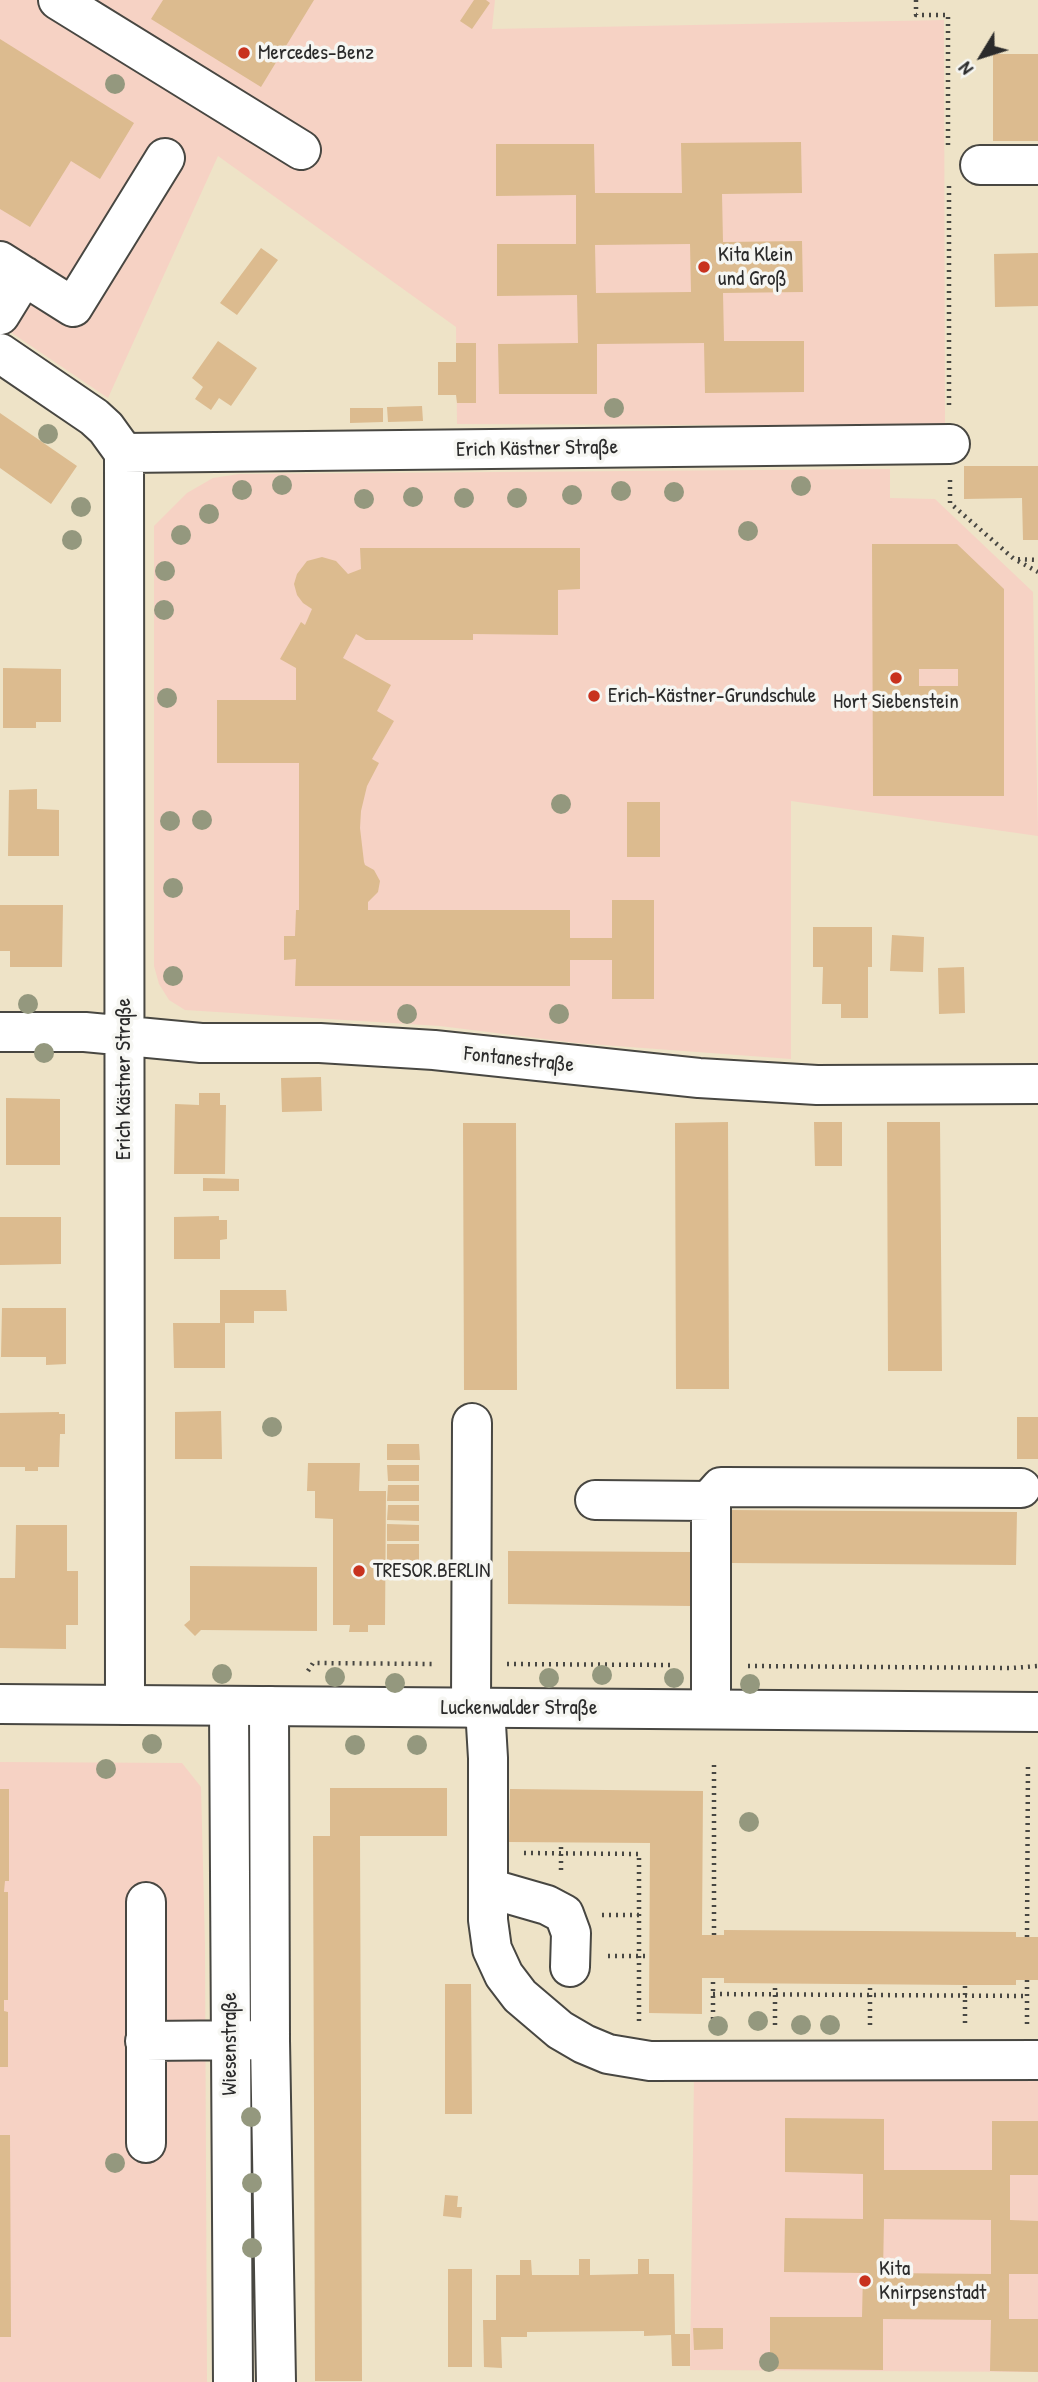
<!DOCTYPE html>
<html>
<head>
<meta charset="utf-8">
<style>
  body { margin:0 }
  #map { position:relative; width:1038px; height:2382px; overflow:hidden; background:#eee3c7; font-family:"Patrick Hand",sans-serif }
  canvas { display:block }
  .north { position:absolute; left:947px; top:21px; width:70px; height:70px; -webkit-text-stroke:5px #f6f6f2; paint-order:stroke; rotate:232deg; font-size:19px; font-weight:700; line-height:28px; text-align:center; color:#2b2b2b }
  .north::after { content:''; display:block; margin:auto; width:24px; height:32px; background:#2b2b2b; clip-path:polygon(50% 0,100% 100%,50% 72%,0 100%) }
</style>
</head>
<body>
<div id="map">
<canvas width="1038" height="2382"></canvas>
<div class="north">N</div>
</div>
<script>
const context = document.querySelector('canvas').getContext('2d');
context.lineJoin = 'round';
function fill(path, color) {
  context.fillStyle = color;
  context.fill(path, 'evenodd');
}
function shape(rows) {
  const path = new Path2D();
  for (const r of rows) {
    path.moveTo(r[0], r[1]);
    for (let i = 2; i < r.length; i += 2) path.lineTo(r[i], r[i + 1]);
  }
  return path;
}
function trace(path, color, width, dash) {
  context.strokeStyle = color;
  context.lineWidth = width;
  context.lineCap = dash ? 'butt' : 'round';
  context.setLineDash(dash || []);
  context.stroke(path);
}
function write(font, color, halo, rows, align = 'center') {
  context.font = font + ' "Patrick Hand",sans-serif';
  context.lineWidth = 7;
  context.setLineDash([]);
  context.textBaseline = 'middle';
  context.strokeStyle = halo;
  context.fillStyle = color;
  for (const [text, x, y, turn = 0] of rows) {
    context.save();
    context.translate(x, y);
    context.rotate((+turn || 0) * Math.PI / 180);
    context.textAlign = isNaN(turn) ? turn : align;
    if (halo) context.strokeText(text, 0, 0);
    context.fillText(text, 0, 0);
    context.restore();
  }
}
const built = shape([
  [0,0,495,0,492,29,944,20,945,426,457,424,456,327,218,156,108,398,0,325],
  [890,469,890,498,935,499,1033,592,1038,836,791,801,791,1059,576,1043,440,1026,185,1010,169,1000,159,984,154,966,154,526,187,493,213,478,239,474],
  [0,1762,182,1763,201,1787,205,1946,207,2382,0,2382],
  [694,2076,1038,2078,1038,2372,690,2370]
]);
const building = shape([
  [163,0,314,0,261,87,151,19],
  [474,0,486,0,490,3,472,29,460,21],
  [0,39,134,123,100,179,71,161,30,227,0,209],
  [993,54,1038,54,1038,141,993,141],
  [801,142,802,193,722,194,723,242,802,241,803,292,723,293,724,341,804,341,804,392,705,393,704,343,597,344,597,394,499,394,498,344,578,343,577,295,497,296,497,244,576,244,576,195,496,196,496,144,594,144,595,193,682,193,681,143],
  [690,244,691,292,596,293,595,245],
  [261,248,278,260,237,315,220,303],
  [1038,253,1038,306,995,307,994,254],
  [218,341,257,368,231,406,219,398,211,410,195,399,203,387,192,378],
  [456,343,476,343,476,403,457,403,456,395,438,395,438,362,456,362],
  [422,406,423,421,388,422,387,407],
  [350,408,383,408,383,422,350,423],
  [0,413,77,466,51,504,0,468],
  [964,466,1038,466,1038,540,1023,540,1022,498,964,499],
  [872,544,957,544,1004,589,1004,796,873,796],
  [919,669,958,669,958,686,919,686],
  [360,548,580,548,580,589,558,590,558,635,473,634,473,640,366,640,356,634,343,658,391,685,377,711,394,721,372,759,379,763,367,786,361,811,360,828,364,862,365,865,374,870,380,881,378,892,368,902,368,910,570,910,570,938,612,938,612,900,654,900,654,999,612,999,612,960,570,960,570,986,295,986,296,959,284,960,284,936,295,936,296,910,299,910,299,763,217,763,217,700,296,700,296,668,280,659,301,622,305,625,312,609,303,603,297,595,294,584,297,574,307,561,322,557,336,561,348,574,361,569],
  [3,668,61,669,61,722,36,722,36,728,3,728],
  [37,789,37,809,59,810,59,856,8,856,9,790],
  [627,802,660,802,660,857,627,857],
  [0,905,63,905,62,967,10,967,10,951,0,951],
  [813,927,872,927,872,967,868,967,868,1018,841,1018,841,1004,822,1004,823,967,813,967],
  [892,935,924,937,923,972,890,971],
  [964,967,965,1013,939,1014,938,968],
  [321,1077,322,1111,282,1112,281,1078],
  [199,1093,220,1093,220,1105,226,1105,225,1174,174,1174,175,1104,199,1105],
  [6,1098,60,1099,60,1165,6,1165],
  [728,1122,729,1389,676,1389,675,1123],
  [814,1122,842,1122,842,1166,815,1166],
  [887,1122,940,1122,942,1371,888,1371],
  [463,1123,516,1123,517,1390,464,1390],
  [203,1178,239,1179,239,1191,203,1191],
  [219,1216,219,1220,227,1220,227,1239,220,1240,220,1259,174,1259,174,1217],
  [0,1217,61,1217,61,1264,0,1265],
  [220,1290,286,1290,287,1311,254,1311,254,1323,225,1323,225,1368,174,1368,173,1323,220,1323],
  [2,1308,66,1308,66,1364,46,1365,46,1357,1,1357],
  [221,1411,222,1459,175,1459,175,1412],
  [59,1412,59,1414,65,1414,65,1434,60,1434,59,1467,38,1467,38,1471,25,1471,25,1467,0,1467,0,1413],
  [1017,1417,1038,1417,1038,1459,1017,1459],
  [387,1444,419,1444,420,1460,387,1460],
  [308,1463,360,1463,359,1491,386,1491,385,1625,368,1625,368,1632,349,1632,350,1625,333,1625,333,1519,315,1518,315,1491,307,1491],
  [387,1465,419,1465,419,1481,388,1481],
  [388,1485,419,1485,419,1501,387,1501],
  [388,1505,419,1505,419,1521,387,1520],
  [730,1510,1017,1512,1016,1565,730,1563],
  [387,1524,419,1525,419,1541,387,1541],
  [16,1525,67,1525,67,1571,78,1571,78,1625,66,1625,66,1649,0,1648,0,1578,15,1578],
  [387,1544,419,1544,419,1561,387,1561],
  [508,1551,691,1552,691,1606,508,1604],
  [190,1566,317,1567,317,1631,201,1630,195,1636,184,1625,190,1620],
  [330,1788,447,1788,447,1836,360,1836,362,2381,315,2381,313,1836,330,1836],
  [0,1789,9,1789,9,1881,5,1881,4,1892,8,1892,8,2000,4,2000,4,2011,8,2012,8,2067,0,2067],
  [510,1789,703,1791,702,1935,724,1935,724,1930,1016,1932,1016,1937,1038,1937,1038,1980,1016,1980,1016,1985,965,1985,724,1983,724,1978,702,1978,702,2014,649,2013,650,1843,509,1842],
  [445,1984,471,1984,472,2114,445,2114],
  [785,2118,884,2119,884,2170,992,2170,992,2121,1038,2121,1038,2175,1010,2175,1010,2220,1038,2221,1038,2274,1009,2274,1009,2319,1038,2319,1038,2372,990,2371,991,2320,883,2319,883,2370,770,2369,770,2317,862,2317,863,2273,784,2272,785,2218,863,2219,863,2174,785,2172],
  [884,2219,991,2220,991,2274,883,2273],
  [0,2135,10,2135,11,2337,0,2337],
  [445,2195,458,2196,457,2207,462,2207,461,2218,443,2216],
  [579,2259,590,2259,590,2275,638,2274,638,2259,649,2259,649,2274,674,2274,675,2334,690,2334,690,2366,672,2366,671,2335,644,2336,644,2331,527,2332,527,2337,501,2337,502,2368,484,2367,483,2320,496,2320,496,2275,520,2275,520,2260,531,2260,532,2275,579,2275],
  [448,2269,472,2269,472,2367,448,2367],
  [693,2328,723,2328,723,2349,694,2350]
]);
const path = shape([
  [916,0,916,15,948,15,948,145],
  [949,186,949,408],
  [950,480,950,503,1014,559,1038,560],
  [1018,561,1038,572],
  [507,1664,673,1665],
  [748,1666,1012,1668,1038,1666],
  [308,1671,313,1663,435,1664],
  [524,1853,639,1854,639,2024],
  [561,1870,561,1843],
  [602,1915,639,1915],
  [714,1935,714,1760],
  [1027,1937,1028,1762],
  [608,1956,649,1956],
  [713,1994,1027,1996],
  [965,2023,965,1985],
  [1027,2024,1027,1980],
  [775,2025,775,1984],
  [870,2025,870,1984],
  [713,2026,713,1978]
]);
const minor = shape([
  [58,0,301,150],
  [980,165,1038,165],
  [0,261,73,307,165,158],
  [0,315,24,276],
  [0,353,94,417,106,428,124,453,125,1705],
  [124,453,950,444],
  [0,1032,85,1032,201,1043,320,1043,434,1050,699,1078,817,1085,1038,1084],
  [595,1500,711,1501],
  [229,1706,233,2382],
  [269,1706,270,2040,276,2382],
  [471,1708,472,1423],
  [485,1708,488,1758,488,1920,492,1949,504,1975,520,1996,560,2030,584,2044,608,2054,650,2061,1038,2060],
  [711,1709,711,1501,713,1496,721,1487,1021,1488],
  [488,1888,547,1905,564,1914,571,1933,570,1967],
  [146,1902,146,2143],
  [145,2041,255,2040]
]);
const major = shape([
  [0,1704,1038,1712]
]);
const trees = [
  [115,84],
  [614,408],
  [48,434],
  [282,485],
  [801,486],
  [242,490],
  [621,491],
  [674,492],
  [572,495],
  [413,497],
  [464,498],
  [517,498],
  [364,499],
  [81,507],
  [209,514],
  [748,531],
  [181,535],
  [72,540],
  [165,571],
  [164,610],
  [167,698],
  [561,804],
  [202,820],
  [170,821],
  [173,888],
  [173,976],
  [28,1004],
  [407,1014],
  [559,1014],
  [44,1053],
  [272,1427],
  [222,1674],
  [602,1675],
  [335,1677],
  [549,1678],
  [674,1678],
  [395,1683],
  [750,1684],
  [152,1744],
  [355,1745],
  [417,1745],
  [106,1769],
  [749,1822],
  [758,2021],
  [801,2025],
  [830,2025],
  [718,2026],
  [251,2117],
  [115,2163],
  [252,2183],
  [252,2248],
  [769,2362]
];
const markers = [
  [244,53,7,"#c8321e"],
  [704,267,7,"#c8321e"],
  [896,678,7,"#c8321e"],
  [594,696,7,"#c8321e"],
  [359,1571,7,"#c8321e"],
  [865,2281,7,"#c8321e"]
];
const poiNames = [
  ["Mercedes-Benz",258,53],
  ["Kita Klein",718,255],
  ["und Groß",718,279],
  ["Erich-Kästner-Grundschule",608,696],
  ["Hort Siebenstein",896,702,"center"],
  ["TRESOR.BERLIN",373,1571],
  ["Kita",879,2269],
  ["Knirpsenstadt",879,2293]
];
const streetNames = [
  ["Erich Kästner Straße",537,449,-1],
  ["Fontanestraße",519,1060,6],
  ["Erich Kästner Straße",124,1079,-90],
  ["Luckenwalder Straße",519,1708],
  ["Wiesenstraße",230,2044,-90]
];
fill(built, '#f6d2c4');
fill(building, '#dcbb8f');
trace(minor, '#484742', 42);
trace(major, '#484742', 42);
trace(path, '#484742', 4.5, [2, 5]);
trace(minor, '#fff', 38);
trace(major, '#fff', 38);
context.fillStyle = '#94987e';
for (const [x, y] of trees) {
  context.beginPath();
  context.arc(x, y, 10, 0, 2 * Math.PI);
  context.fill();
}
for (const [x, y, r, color] of markers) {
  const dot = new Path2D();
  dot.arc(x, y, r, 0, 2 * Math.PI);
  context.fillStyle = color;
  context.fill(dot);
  trace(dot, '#f6f6f2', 2.5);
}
write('21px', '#2b2b2b', '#f6f6f2', poiNames, 'left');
write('21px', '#2b2b2b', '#f6f6f2', streetNames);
</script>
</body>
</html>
